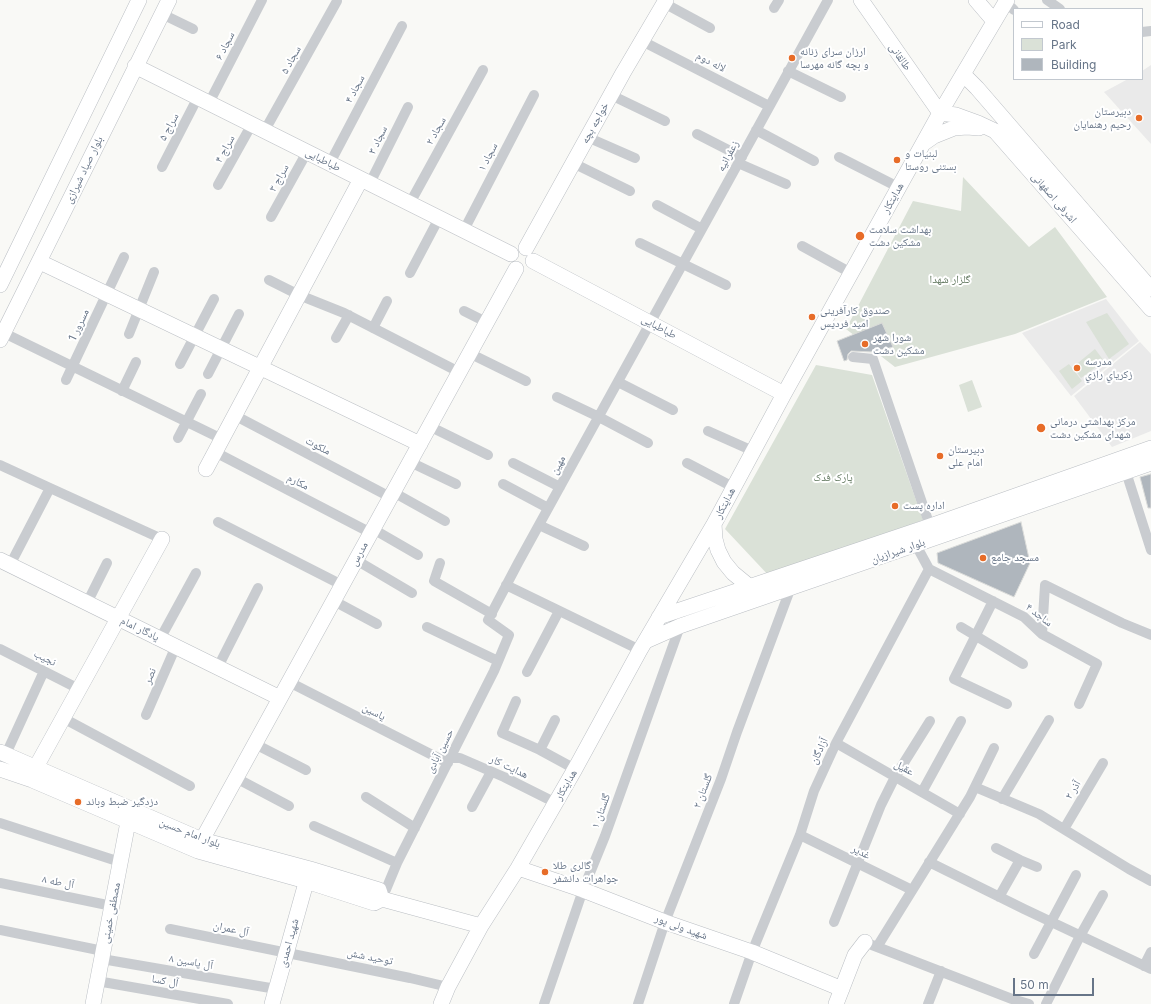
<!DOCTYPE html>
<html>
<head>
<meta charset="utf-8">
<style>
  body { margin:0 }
  #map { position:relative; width:1151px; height:1004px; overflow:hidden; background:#f9f9f6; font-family:Inter,sans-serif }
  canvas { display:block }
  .legend { position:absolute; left:1013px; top:8px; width:130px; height:72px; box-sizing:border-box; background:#fff; border:1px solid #c2c8cf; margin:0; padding:5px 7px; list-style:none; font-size:12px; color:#677588 }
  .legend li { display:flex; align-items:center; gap:8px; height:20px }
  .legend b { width:20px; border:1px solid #c2c8cf }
  .scale { position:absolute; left:1013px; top:978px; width:81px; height:18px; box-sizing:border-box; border:2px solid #677588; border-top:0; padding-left:5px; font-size:12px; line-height:14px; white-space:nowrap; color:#677588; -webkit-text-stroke:3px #fff; paint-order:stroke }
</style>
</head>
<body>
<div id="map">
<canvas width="1151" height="1004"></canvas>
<ul class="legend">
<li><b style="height:5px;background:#fff"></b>Road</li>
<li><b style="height:11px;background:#dae1d7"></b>Park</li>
<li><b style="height:11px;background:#afb6bd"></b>Building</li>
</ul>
<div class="scale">50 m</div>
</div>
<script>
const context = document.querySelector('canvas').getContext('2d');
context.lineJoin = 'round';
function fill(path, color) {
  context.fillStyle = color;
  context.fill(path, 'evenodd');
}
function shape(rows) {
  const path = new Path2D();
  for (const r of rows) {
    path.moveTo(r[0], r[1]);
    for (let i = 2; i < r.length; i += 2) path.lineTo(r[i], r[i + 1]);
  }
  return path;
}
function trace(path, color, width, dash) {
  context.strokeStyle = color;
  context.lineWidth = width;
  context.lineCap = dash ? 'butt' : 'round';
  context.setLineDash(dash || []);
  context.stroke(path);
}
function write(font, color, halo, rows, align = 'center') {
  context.font = font + ' Inter,"Noto Naskh Arabic",sans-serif';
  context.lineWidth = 4;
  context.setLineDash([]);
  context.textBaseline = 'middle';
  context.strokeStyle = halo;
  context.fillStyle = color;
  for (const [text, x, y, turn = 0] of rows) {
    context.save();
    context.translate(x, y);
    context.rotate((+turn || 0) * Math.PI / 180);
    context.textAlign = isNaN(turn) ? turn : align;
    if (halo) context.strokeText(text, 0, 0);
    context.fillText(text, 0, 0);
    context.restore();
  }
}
const built = shape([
  [1151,65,1151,144,1104,92,1128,79,1142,79,1142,71],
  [1106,299,1139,341,1071,396,1022,333],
  [1140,342,1151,354,1151,431,1112,447,1074,396]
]);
const green = shape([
  [963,177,1029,247,1055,227,1107,297,1015,334,895,367,846,329,913,201,961,211],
  [1107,313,1129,344,1109,359,1086,322],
  [1095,349,1104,361,1081,378,1073,367],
  [1069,364,1082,381,1072,389,1059,371],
  [816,365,872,375,923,520,770,577,725,529],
  [972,380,982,407,968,412,959,385]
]);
const building = shape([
  [882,323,893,347,873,352,851,351,848,354,847,360,844,361,837,341,882,323],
  [1151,474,1151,508,1148,508,1140,477,1151,474],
  [1021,522,1030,563,1014,597,938,563,937,553,1021,522]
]);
const street = shape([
  [1047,0,1060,9],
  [1006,2,1014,10],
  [664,3,710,28],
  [774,8,779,0],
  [162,14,193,29],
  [1142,32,1151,31],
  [642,41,769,106],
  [788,71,841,97],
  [611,95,665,121],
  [209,103,262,0],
  [265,130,337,1],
  [756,130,814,161],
  [697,134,742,157],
  [587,137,635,158],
  [839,157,898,187],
  [330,163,402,26],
  [573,163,630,191],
  [738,163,786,184],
  [162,167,198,97],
  [370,183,408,107],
  [218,185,252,124],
  [410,203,483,70],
  [657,205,702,229],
  [271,217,307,152],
  [464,230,534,95],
  [640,243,726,285],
  [802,246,851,273],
  [410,273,439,218],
  [269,280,299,295,344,313,459,372],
  [464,311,486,322],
  [373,328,387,301],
  [4,333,222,439],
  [129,334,154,272],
  [336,338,349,315],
  [469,353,526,381],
  [853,357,873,359,930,526],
  [180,364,214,299],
  [208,374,239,314],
  [66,380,124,257],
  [618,382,673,410],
  [122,391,136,362],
  [557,397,599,417,648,443],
  [234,415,390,497],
  [429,426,488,455],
  [708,431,753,451],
  [178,438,201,394],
  [215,452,371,533],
  [410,462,456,484],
  [513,463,560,487],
  [687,463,733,487],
  [0,465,50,488],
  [1126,472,1151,550],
  [503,484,548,508],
  [393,492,445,521],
  [218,522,342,585],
  [539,525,584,546],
  [373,529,418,555],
  [916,545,929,569,1024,617,1042,634,1097,664,1079,704],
  [356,560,412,593],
  [440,563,434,581,492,614],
  [10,565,50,488,162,539],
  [506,585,640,650],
  [334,601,377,624],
  [993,601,954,679,1007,704],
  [87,603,107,563],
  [427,627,498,661],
  [961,627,1023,664],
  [1042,634,1045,585,1122,623,1151,635],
  [160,639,196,573],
  [0,649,79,689],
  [218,667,258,588],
  [527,672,559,611],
  [289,682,448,763],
  [516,701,502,733,540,750],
  [146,715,176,646],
  [63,718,190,786],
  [555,720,540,750,575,769],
  [836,743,960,814],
  [255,744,306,770],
  [6,754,44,671],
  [450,758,460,758,504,777,556,803],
  [236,778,289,806],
  [975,787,1039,814,1129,869,1151,881],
  [922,792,961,721],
  [366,797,415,828],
  [1002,799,1049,720],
  [472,807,491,772],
  [0,823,120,862],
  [314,826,397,863],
  [1064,829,1103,763],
  [800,835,912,890],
  [996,848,1020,860,999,897],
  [1020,860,1037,867],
  [929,862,1024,909,1151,969],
  [0,883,112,906],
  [382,899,397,863,494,671,509,635,488,620,518,563,828,0],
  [834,922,881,805,895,777,930,721],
  [170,929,410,978,448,987],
  [0,930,103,951],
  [872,945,1012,999,1029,1004],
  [877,947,970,797,994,748],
  [1034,954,1076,875],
  [102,959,276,989],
  [1144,966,1151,952],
  [97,981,228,1004],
  [544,1004,583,890,605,836,680,626],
  [638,1004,665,922,721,779,737,732,791,587],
  [734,1004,752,952,800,835,814,791,836,743,929,569],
  [928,1004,941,971],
  [1046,1004,1080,936,1103,895]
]);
const secondary = shape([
  [861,0,940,113],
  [976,0,994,21],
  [135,66,511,254],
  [963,74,977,88,1151,289],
  [940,113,956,115,978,123,995,131,1151,309],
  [924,143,934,136,954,128,967,127,979,128],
  [526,248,623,73,666,0],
  [533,261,784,394],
  [40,262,420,444],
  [0,285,139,0],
  [0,340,169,0],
  [206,469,361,179],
  [714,524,715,539,718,550,724,562,733,573,750,587],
  [0,560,280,698],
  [659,617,930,526,1151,448],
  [646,641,680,626,1151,463],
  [0,752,202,840,310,869,379,890,382,899],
  [0,769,32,780,198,851,306,881,374,903,382,899,481,926],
  [34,776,36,767,162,539],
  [198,851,202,840,516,269],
  [518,868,583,890,665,922,752,952,842,989],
  [93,1004,128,822,129,812],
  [272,1004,309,872],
  [441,1004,448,987,481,926,518,868,575,769,640,650,714,524,784,394,940,113,1007,0],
  [836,1004,855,955,865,942]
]);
const markers = [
  [792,58,4,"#e76c28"],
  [1139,118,4,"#e76c28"],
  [897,160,4,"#e76c28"],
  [860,236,5,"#e76c28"],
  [812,317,4,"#e76c28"],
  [865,344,4,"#e76c28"],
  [1077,368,4,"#e76c28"],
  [1041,428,5,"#e76c28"],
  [940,456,4,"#e76c28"],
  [895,506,4,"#e76c28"],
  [983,558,4,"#e76c28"],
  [78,802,4,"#e76c28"],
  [545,872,4,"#e76c28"]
];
const streetNames = [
  ["سجاد ۶",225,46,-63],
  ["طالقانی",900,57,55],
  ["سجاد ۵",291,60,-61],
  ["لاله دوم",711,62,27],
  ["سجاد ۴",355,89,-62],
  ["خواجه بچه",595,123,-61],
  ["سراج ۵",169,127,-62],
  ["سجاد ۲",436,131,-61],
  ["سجاد ۳",378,140,-64],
  ["سراج ۴",225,149,-61],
  ["زعفرانیه",728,156,-62],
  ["سجاد ۱",488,157,-63],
  ["طباطبایی",323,160,27],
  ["بلوار صیاد شیرازی",84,170,-64],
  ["سراج ۳",279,178,-61],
  ["هدایتکار",893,198,-61],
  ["اشرفی اصفهانی",1054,198,49],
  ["مسرور 1",79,325,-65],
  ["طباطبایی",659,327,28],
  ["ملکوت",318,446,28],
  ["مهین",558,465,-61],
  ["مکارم",298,482,28],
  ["هدایتکار",725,503,-63],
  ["بلوار شیرازیان",898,551,-19],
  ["مدرس",359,554,-61],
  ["ساجد ۴",1039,615,37],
  ["یادگار امام",140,629,26],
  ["نجیب",45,658,27],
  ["نصر",150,676,-67],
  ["یاسین",374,712,27],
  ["حسین آبادی",440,751,-63],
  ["آزادگان",819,751,-65],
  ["هدایت کار",509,767,25],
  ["عقیل",904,768,29],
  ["هدایتکار",566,785,-60],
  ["آذر ۲",1073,790,-59],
  ["گلستان ۲",703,791,-69],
  ["گلستان ۱",601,811,-70],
  ["بلوار امام حسین",190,833,21],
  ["غدیر",861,852,26],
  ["آل طه ۸",58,882,11],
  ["مصطفی خمینی",111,913,-79],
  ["شهید ولی پور",681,927,20],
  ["آل عمران",231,929,12],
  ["شهید احمدی",289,943,-75],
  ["توحید شش",370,957,11],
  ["آل یاسین ۸",191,962,10],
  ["آل کسا",165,981,10]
];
const poiNames = [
  ["ارزان سرای زنانه",800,52],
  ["و بچه گانه مهرسا",800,65],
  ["دبیرستان",1131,112,"right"],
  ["رحیم رهنمایان",1131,125,"right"],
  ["لبنیات و",905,154],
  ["بستنی روستا",905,167],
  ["بهداشت سلامت",869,230],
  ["مشکین دشت",869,243],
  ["صندوق کارآفرینی",820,311],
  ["امید فردیس",820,324],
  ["شورا شهر",873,338],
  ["مشکین دشت",873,351],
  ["مدرسه",1085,362],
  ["زكرياي رازي",1085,375],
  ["مرکز بهداشتی درمانی",1050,422],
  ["شهدای مشکین دشت",1050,435],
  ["دبیرستان",948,450],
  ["امام علی",948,463],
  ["اداره پست",903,506],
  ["مسجد جامع",991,558],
  ["دزدگیر ضبط وباند",86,802],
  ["گالری طلا",553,866],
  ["جواهرات دانشفر",553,879]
];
const parkNames = [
  ["گلزار شهدا",950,280],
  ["پارک فدک",833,478]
];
fill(built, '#eaeaea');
fill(green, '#dae1d7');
fill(building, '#afb6bd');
trace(building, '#dadbd9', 1);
trace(secondary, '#bbbfc4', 16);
trace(street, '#c9ccd0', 10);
trace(secondary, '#fff', 15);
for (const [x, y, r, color] of markers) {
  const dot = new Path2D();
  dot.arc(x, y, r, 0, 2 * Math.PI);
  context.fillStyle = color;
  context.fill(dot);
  trace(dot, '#fff', 1.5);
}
write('11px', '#677588', '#fff', streetNames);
write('11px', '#677588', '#fff', poiNames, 'left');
write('11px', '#647a62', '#fff', parkNames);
</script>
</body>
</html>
